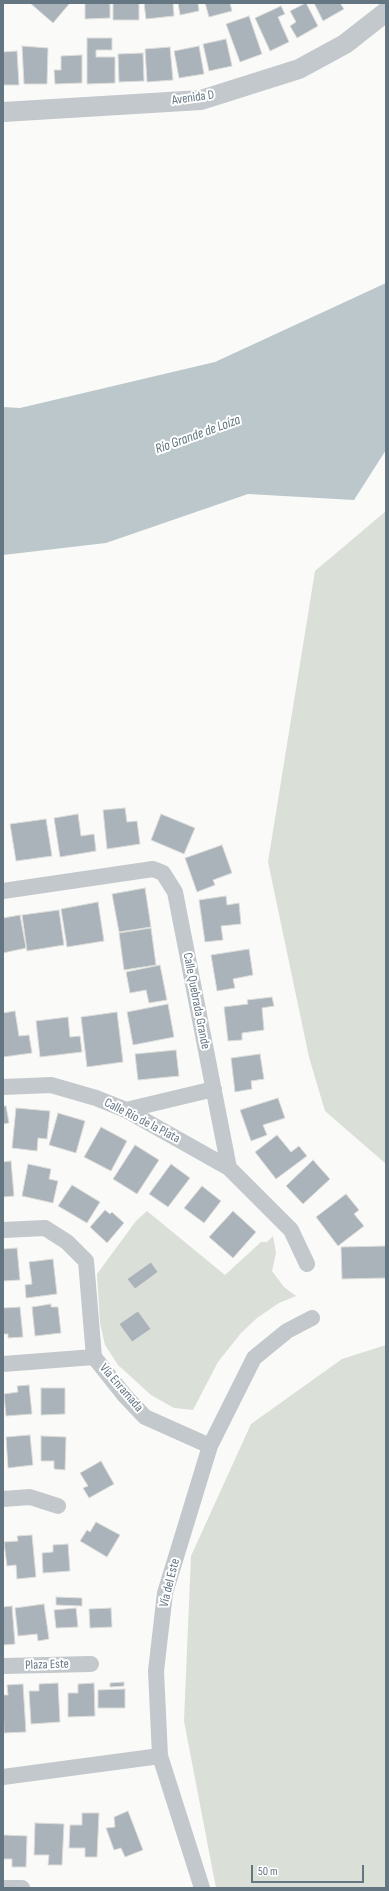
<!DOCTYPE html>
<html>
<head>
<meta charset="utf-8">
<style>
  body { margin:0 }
  #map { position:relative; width:389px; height:1891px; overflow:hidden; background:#fafaf8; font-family:"Sofia Sans Condensed",sans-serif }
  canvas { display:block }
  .frame { position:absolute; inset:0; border:4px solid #657683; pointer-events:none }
  .scale { position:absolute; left:251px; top:1865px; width:113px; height:18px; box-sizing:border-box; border:2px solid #657683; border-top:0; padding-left:5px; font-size:12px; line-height:14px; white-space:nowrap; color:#657683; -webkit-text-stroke:3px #fff; paint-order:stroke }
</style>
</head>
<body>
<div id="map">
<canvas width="389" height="1891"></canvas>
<div class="frame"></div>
<div class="scale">50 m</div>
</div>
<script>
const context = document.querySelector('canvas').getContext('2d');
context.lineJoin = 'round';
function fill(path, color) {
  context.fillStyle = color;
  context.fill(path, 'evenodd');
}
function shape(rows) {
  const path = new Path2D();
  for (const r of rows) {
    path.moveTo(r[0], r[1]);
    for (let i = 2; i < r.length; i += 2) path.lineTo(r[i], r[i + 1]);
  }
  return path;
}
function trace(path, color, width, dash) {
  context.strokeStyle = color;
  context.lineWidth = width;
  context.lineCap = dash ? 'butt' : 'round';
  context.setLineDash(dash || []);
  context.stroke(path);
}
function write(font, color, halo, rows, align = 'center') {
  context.font = font + ' "Sofia Sans Condensed",sans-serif';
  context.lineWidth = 4;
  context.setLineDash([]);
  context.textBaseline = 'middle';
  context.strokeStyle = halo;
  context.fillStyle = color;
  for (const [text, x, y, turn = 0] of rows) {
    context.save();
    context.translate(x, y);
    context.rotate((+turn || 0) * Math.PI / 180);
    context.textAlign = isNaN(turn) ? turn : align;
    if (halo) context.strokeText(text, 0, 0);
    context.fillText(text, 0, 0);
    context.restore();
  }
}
const green = shape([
  [386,511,386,1164,325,1111,309,1057,268,862,315,571],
  [147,1211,225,1275,261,1242,267,1242,273,1236,276,1253,272,1271,284,1287,296,1296,279,1303,257,1318,241,1333,218,1362,193,1410,174,1408,151,1395,118,1365,105,1345,100,1323,97,1274,136,1221],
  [386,1345,386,1888,216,1888,184,1721,191,1556,251,1424,342,1359]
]);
const water = shape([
  [386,283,386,450,354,500,248,494,106,543,3,555,3,407,20,408,215,362]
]);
const building = shape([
  [30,3,70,3,53,23,30,3],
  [85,3,110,3,110,18,85,19,85,3],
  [113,3,139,3,139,20,113,20,113,3],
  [144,3,173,3,174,16,146,19,144,3],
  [178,3,198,3,199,11,180,15,178,3],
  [205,3,230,3,232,11,209,17,205,3],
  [306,3,318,26,297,38,290,26,296,22,290,11,306,3],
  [314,3,340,3,344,9,323,21,314,3],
  [281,6,285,14,278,17,289,42,270,51,255,18,281,6],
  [249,16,262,54,240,62,226,24,249,16],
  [87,38,112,38,112,50,96,50,96,57,115,57,115,83,87,84,87,38],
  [226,39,232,66,209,71,203,44,226,39],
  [22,46,48,48,47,84,24,84,22,46],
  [199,46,204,74,179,78,174,51,199,46],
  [170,47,173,80,147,82,145,49,170,47],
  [17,51,19,85,3,85,3,52,17,51],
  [143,53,144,81,119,82,118,54,143,53],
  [82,55,82,83,55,84,54,70,61,70,61,56,82,55],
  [125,808,127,822,137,821,140,844,107,849,103,810,125,808],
  [78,814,81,836,94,834,96,851,60,857,54,818,78,814],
  [161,814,195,828,184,854,151,840,161,814],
  [46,819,52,856,16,861,10,824,46,819],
  [222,845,232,873,213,880,215,885,197,892,185,858,222,845],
  [145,888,151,927,119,932,112,894,145,888],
  [226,896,227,905,239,903,241,924,221,926,223,940,205,942,199,900,226,896],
  [98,902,104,941,67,947,61,909,98,902],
  [59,910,64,945,27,951,22,915,59,910],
  [20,915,26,948,3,953,3,918,20,915],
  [151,928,156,965,124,970,119,933,151,928],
  [249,949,253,975,233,979,235,988,217,991,211,955,249,949],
  [160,965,167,1000,149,1003,146,990,130,993,126,972,160,965],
  [272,997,274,1006,262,1008,264,1030,242,1033,242,1040,228,1041,224,1007,248,1004,247,1000,272,997],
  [168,1004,174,1037,133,1045,127,1012,168,1004],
  [15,1011,19,1036,29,1035,32,1053,3,1057,3,1013,15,1011],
  [117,1012,123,1062,87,1067,81,1017,117,1012],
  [68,1017,70,1037,80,1036,82,1052,40,1057,36,1021,68,1017],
  [176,1050,179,1076,138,1080,135,1054,176,1050],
  [260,1054,264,1079,251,1081,252,1089,235,1092,231,1058,260,1054],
  [278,1098,285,1118,263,1125,267,1135,251,1141,240,1110,278,1098],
  [3,1106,6,1106,9,1123,3,1124,3,1106],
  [16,1108,50,1111,47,1139,38,1138,37,1151,12,1148,16,1108],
  [58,1113,85,1121,76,1153,49,1145,58,1113],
  [101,1127,127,1141,111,1171,84,1157,101,1127],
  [277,1135,291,1152,299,1146,307,1156,276,1179,255,1152,277,1135],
  [135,1145,159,1160,137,1194,113,1179,135,1145],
  [313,1160,330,1179,303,1204,286,1186,313,1160],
  [11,1161,14,1196,3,1197,3,1162,11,1161],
  [28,1164,51,1169,49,1179,58,1181,53,1203,22,1196,28,1164],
  [171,1164,190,1178,168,1207,149,1194,171,1164],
  [72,1185,100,1202,87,1223,58,1206,72,1185],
  [202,1186,221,1201,204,1223,184,1208,202,1186],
  [346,1194,359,1210,354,1214,364,1226,338,1246,316,1217,346,1194],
  [105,1210,110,1214,112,1212,124,1223,107,1243,90,1227,105,1210],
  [233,1211,256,1232,233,1258,209,1237,233,1211],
  [386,1246,386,1278,342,1279,341,1247,386,1246],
  [17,1248,20,1280,3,1281,3,1249,17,1248],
  [53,1259,57,1294,26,1298,25,1285,32,1284,29,1262,53,1259],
  [151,1262,158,1272,135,1289,127,1279,151,1262],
  [51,1304,51,1307,58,1307,61,1333,35,1336,32,1307,51,1304],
  [20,1307,23,1337,8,1338,8,1334,3,1334,3,1308,20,1307],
  [138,1311,151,1329,132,1342,119,1324,138,1311],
  [29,1385,32,1414,6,1416,4,1394,18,1392,17,1386,29,1385],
  [41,1388,65,1388,65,1414,41,1415,41,1388],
  [30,1435,33,1465,8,1468,6,1437,30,1435],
  [41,1436,66,1437,65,1470,54,1469,54,1461,41,1461,41,1436],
  [101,1461,114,1484,89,1498,83,1488,88,1486,80,1473,101,1461],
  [96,1522,120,1535,107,1557,80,1541,87,1530,90,1532,96,1522],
  [32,1535,36,1577,17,1579,16,1565,7,1566,4,1542,18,1541,17,1536,32,1535],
  [68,1544,70,1571,43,1573,42,1553,53,1552,53,1545,68,1544],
  [56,1597,82,1598,82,1606,56,1605,56,1597],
  [44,1604,49,1639,38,1641,37,1634,18,1636,15,1608,44,1604],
  [12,1606,15,1644,3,1645,3,1607,12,1606],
  [76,1608,78,1627,56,1628,54,1610,76,1608],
  [111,1608,112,1627,90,1628,89,1609,111,1608],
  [124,1682,124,1686,110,1687,110,1683,124,1682],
  [58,1683,60,1722,31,1724,29,1691,39,1691,39,1684,58,1683],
  [94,1683,95,1716,68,1717,68,1693,78,1693,78,1684,94,1683],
  [23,1684,26,1732,4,1733,3,1695,8,1695,7,1685,23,1684],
  [125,1689,125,1708,98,1708,98,1690,125,1689],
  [128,1811,143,1850,125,1857,121,1848,114,1850,106,1828,115,1827,114,1817,128,1811],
  [82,1813,99,1813,97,1857,85,1857,85,1848,69,1848,70,1825,82,1825,82,1813],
  [35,1823,64,1824,62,1865,48,1865,49,1855,34,1855,35,1823],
  [3,1835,27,1836,26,1867,12,1867,12,1859,3,1859,3,1835]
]);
const minor = shape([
  [3,891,153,869,163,873,175,892,229,1168,291,1230,307,1264],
  [3,1087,51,1085,96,1098,126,1110,229,1168],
  [126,1110,214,1089],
  [3,1230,45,1228,67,1242,86,1261,94,1357],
  [3,1364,94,1357,125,1396,145,1417,210,1446],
  [3,1499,30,1497,58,1506],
  [3,1666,91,1664],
  [3,1777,160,1756],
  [3,1888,22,1888],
  [202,1888,160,1756,156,1671,165,1593,210,1446,254,1358,287,1331,312,1318]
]);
const tertiary = shape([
  [3,112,201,100,299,69,345,44,386,12]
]);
const streetNames = [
  ["Avenida D",193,98,-8],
  ["Calle Quebrada Grande",196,1001,79],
  ["Calle Río de la Plata",142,1121,27],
  ["Vía Enramada",121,1388,49],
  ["Vía del Este",170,1583,-76],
  ["Plaza Este",47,1665,-2]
];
const waterNames = [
  ["Río Grande de Loíza",198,435,-20]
];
fill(green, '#dadfd7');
fill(water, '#bbc7cb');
fill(building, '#aab3b9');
trace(building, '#dcdcda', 1);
trace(minor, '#c3c8cc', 16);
trace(tertiary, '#c3c8cc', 20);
write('13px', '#657683', '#fff', streetNames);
write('italic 14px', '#60757c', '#fff', waterNames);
</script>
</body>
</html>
